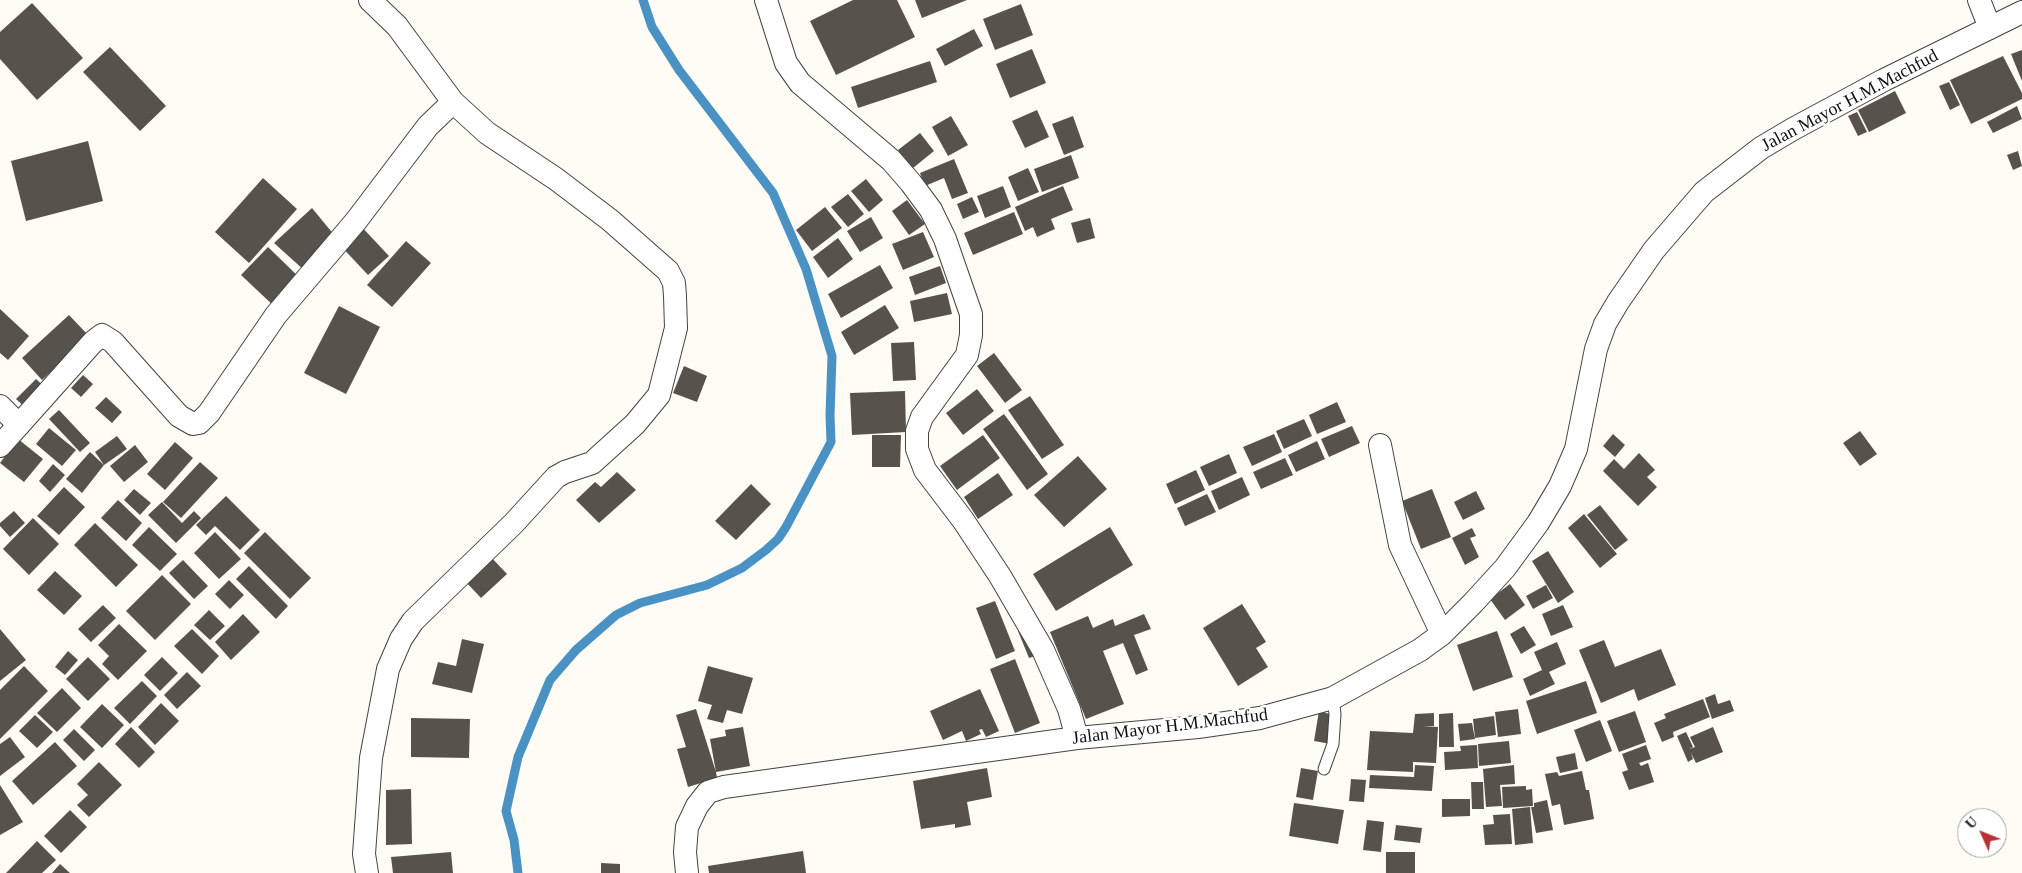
<!DOCTYPE html>
<html>
<head>
<meta charset="utf-8">
<style>
  body { margin:0 }
  #map { position:relative; width:2022px; height:873px; overflow:hidden; background:#fefcf5; font-family:"Times New Roman",serif }
  canvas { display:block }
  .north { position:absolute; left:1957px; top:808px; width:50px; height:50px; box-sizing:border-box; background:#fff; border:1px solid #9f9f9f; border-radius:50%; rotate:314deg; font-size:14px; font-weight:700; line-height:20px; text-align:center; color:#101010 }
  .north::after { content:''; display:block; margin:auto; width:18px; height:22px; background:#b73238; clip-path:polygon(50% 0,100% 100%,50% 72%,0 100%) }
</style>
</head>
<body>
<div id="map">
<canvas width="2022" height="873"></canvas>
<div class="north">U</div>
</div>
<script>
const context = document.querySelector('canvas').getContext('2d');
context.lineJoin = 'round';
function shape(rows) {
  const path = new Path2D();
  for (const r of rows) {
    path.moveTo(r[0], r[1]);
    for (let i = 2; i < r.length; i += 2) path.lineTo(r[i], r[i + 1]);
  }
  return path;
}
function trace(path, color, width, dash) {
  context.strokeStyle = color;
  context.lineWidth = width;
  context.lineCap = dash ? 'butt' : 'round';
  context.setLineDash(dash || []);
  context.stroke(path);
}
function fill(path, color) {
  context.fillStyle = color;
  context.fill(path, 'evenodd');
}
function write(font, color, halo, rows, align = 'center') {
  context.font = font + ' "Times New Roman",serif';
  context.lineWidth = 5;
  context.setLineDash([]);
  context.textBaseline = 'middle';
  context.strokeStyle = halo;
  context.fillStyle = color;
  for (const [text, x, y, turn = 0] of rows) {
    context.save();
    context.translate(x, y);
    context.rotate((+turn || 0) * Math.PI / 180);
    context.textAlign = isNaN(turn) ? turn : align;
    if (halo) context.strokeText(text, 0, 0);
    context.fillText(text, 0, 0);
    context.restore();
  }
}
const stream = shape([
  [518,873,514,840,506,811,518,757,550,680,576,650,616,615,640,603,707,585,742,568,766,550,778,539,786,527,831,442,830,415,832,356,806,269,773,193,679,70,652,27,643,0]
]);
const building = shape([
  [853,0,897,0,915,37,836,75,810,21],
  [915,0,967,0,922,18],
  [32,3,83,58,37,100,0,59,0,32],
  [1021,4,1033,35,995,50,983,19],
  [974,29,983,46,945,66,936,49],
  [110,47,166,106,140,131,83,72],
  [1032,49,1046,83,1010,98,996,64],
  [2022,50,2022,81,2011,54],
  [2003,56,2022,93,2022,99,1971,124,1950,80],
  [930,61,937,82,858,108,851,87],
  [1949,82,1960,105,1950,110,1939,86],
  [1895,91,1906,113,1869,132,1858,110],
  [2017,106,2022,119,1993,133,1987,122],
  [1037,110,1049,137,1025,148,1012,121],
  [1857,112,1867,132,1858,136,1848,116],
  [951,116,968,145,948,156,932,127],
  [1073,116,1084,147,1064,155,1052,124],
  [920,133,934,151,913,168,898,150],
  [88,141,103,201,26,221,11,161],
  [2018,151,2022,166,2013,170,2007,155],
  [1071,155,1079,178,1042,192,1034,169],
  [954,159,968,193,952,199,944,178,925,186,920,173],
  [1028,168,1039,192,1018,201,1008,177],
  [263,178,297,209,249,263,215,232],
  [866,179,883,200,869,212,851,191],
  [1003,186,1011,207,985,218,977,196],
  [1063,186,1073,210,1051,219,1055,229,1037,237,1033,227,1025,231,1015,207],
  [848,194,864,214,848,227,831,207],
  [972,197,979,212,963,219,957,204],
  [907,200,925,224,909,235,892,211],
  [825,207,842,228,812,251,796,230],
  [312,208,335,236,305,271,274,243],
  [1014,212,1023,234,973,255,964,233],
  [871,217,883,238,860,252,847,231],
  [1090,218,1095,238,1077,243,1071,223],
  [359,224,389,256,368,275,338,243],
  [923,232,934,257,903,270,892,244],
  [838,238,853,259,828,278,813,257],
  [406,241,431,263,392,307,367,285],
  [268,247,303,281,276,308,241,275],
  [880,265,893,288,841,318,828,294],
  [940,266,946,283,915,295,909,277],
  [947,293,952,314,914,322,910,301],
  [885,305,899,328,854,355,841,332],
  [339,306,380,327,346,394,304,373],
  [0,309,29,336,8,360,0,353],
  [69,315,89,336,42,380,22,358],
  [914,342,916,380,893,381,891,343],
  [994,353,1022,390,1005,403,977,366],
  [684,366,707,376,697,402,673,393],
  [83,375,93,384,81,397,71,388],
  [36,379,48,390,28,410,16,399],
  [977,389,994,411,963,435,946,413],
  [905,391,906,432,852,435,850,393],
  [1030,396,1064,445,1042,459,1008,410],
  [106,397,122,412,112,423,95,408],
  [1337,402,1346,422,1317,434,1309,415],
  [59,410,90,443,80,452,49,419],
  [1004,414,1048,474,1027,490,983,429],
  [1304,419,1312,436,1284,449,1276,431],
  [1352,426,1360,443,1329,457,1321,439],
  [49,428,76,450,62,466,36,444],
  [1860,431,1877,454,1860,466,1843,443],
  [1274,434,1282,452,1252,466,1243,447],
  [1613,434,1625,445,1615,457,1603,446],
  [872,435,901,435,900,467,872,467],
  [983,435,1000,458,957,490,940,466],
  [117,436,127,449,104,465,82,493,66,479,90,452,104,465,95,452],
  [18,439,43,459,24,482,0,463],
  [1317,441,1325,459,1296,472,1288,455],
  [175,442,193,458,165,490,147,474],
  [135,445,148,462,124,482,110,466],
  [1639,453,1655,470,1647,477,1657,487,1638,506,1603,471,1614,459,1624,469],
  [1229,454,1237,473,1209,486,1200,467],
  [1078,456,1107,489,1064,527,1034,495],
  [1285,458,1293,475,1261,489,1253,472],
  [200,462,218,478,181,518,163,502],
  [53,464,65,475,50,492,39,481],
  [1196,470,1205,490,1175,504,1166,484],
  [617,472,636,490,599,523,576,500,595,482,601,487],
  [998,473,1013,495,978,519,964,497],
  [1242,477,1250,495,1219,510,1211,491],
  [751,484,771,504,736,540,715,521],
  [64,487,85,507,59,535,37,516],
  [134,489,151,503,140,515,124,500],
  [1432,489,1451,537,1421,549,1402,501],
  [1476,491,1485,509,1463,520,1454,502],
  [1207,494,1216,512,1185,526,1177,508],
  [226,496,260,530,240,550,215,526,206,535,196,525],
  [118,500,142,523,126,541,101,518],
  [162,502,182,523,194,511,201,518,176,543,148,515],
  [1600,505,1628,540,1615,550,1587,515],
  [14,511,25,523,10,537,0,526,0,523],
  [1584,514,1617,554,1600,568,1568,528],
  [33,518,59,544,29,575,3,549],
  [95,523,138,565,116,587,74,545],
  [149,527,177,554,160,571,132,545],
  [1110,527,1133,565,1056,611,1033,574],
  [1472,528,1476,536,1470,538,1479,557,1465,565,1452,538],
  [215,532,241,559,219,579,194,553],
  [265,532,311,578,290,599,244,553],
  [1548,551,1574,592,1558,603,1532,561],
  [489,555,507,574,481,598,464,580],
  [183,560,208,586,194,599,169,573],
  [249,566,288,606,276,619,236,579],
  [55,571,82,596,64,615,37,590],
  [162,575,191,604,155,640,126,611],
  [229,580,244,595,230,609,215,594],
  [1510,584,1525,605,1505,620,1490,599],
  [1546,585,1553,598,1533,609,1526,596],
  [995,601,1015,651,996,659,976,608],
  [1242,604,1266,642,1256,648,1268,667,1238,686,1203,628],
  [103,605,116,618,91,642,78,629],
  [1563,605,1573,627,1551,636,1542,614],
  [209,610,225,626,210,640,194,625],
  [243,614,260,632,231,660,215,642],
  [1144,614,1151,629,1134,635,1148,670,1136,675,1123,643,1103,651,1124,704,1086,719,1050,632,1088,616,1093,628,1113,619,1115,626],
  [119,624,147,651,118,680,102,664,109,656,98,645],
  [1524,626,1536,645,1521,654,1510,634],
  [1027,627,1038,655,1029,658,1018,631],
  [0,629,26,660,0,681],
  [192,629,219,656,202,674,174,646],
  [1497,631,1513,677,1473,691,1457,645],
  [462,639,484,644,472,693,432,684,438,662,456,666],
  [1604,640,1615,667,1661,649,1676,685,1638,701,1634,689,1601,703,1579,650],
  [1557,642,1566,664,1549,672,1555,684,1530,696,1523,679,1542,670,1534,652],
  [68,651,78,660,65,675,55,667],
  [88,657,110,679,88,701,66,679],
  [162,657,178,673,160,691,144,675],
  [1015,659,1040,723,1015,733,990,669],
  [24,666,48,691,0,739,0,690],
  [708,666,753,678,742,714,727,710,723,723,707,719,712,705,698,701],
  [187,672,201,686,177,709,164,695],
  [142,681,157,696,130,724,114,708],
  [1586,681,1597,713,1537,734,1526,701],
  [62,688,81,708,57,732,37,713],
  [980,689,999,731,986,737,982,729,979,730,981,734,966,741,962,731,943,740,930,711],
  [1715,694,1718,704,1730,700,1734,711,1712,719,1705,698],
  [1703,699,1710,717,1673,732,1674,737,1662,742,1654,723,1666,718,1664,714],
  [161,703,179,721,155,745,138,727],
  [102,704,124,725,102,748,80,727],
  [696,709,716,772,710,739,726,736,725,730,743,727,750,766,716,772,717,778,688,787,677,749,686,747,676,715],
  [1518,709,1521,734,1498,737,1495,712],
  [1319,711,1333,715,1331,744,1314,741],
  [1635,711,1646,742,1619,752,1607,721],
  [1434,713,1434,726,1423,726,1438,727,1436,763,1413,762,1413,772,1367,770,1370,731,1413,733,1415,714],
  [1453,713,1454,747,1439,747,1439,714],
  [35,715,53,732,37,748,19,731],
  [1494,716,1496,735,1475,738,1473,719],
  [411,718,470,719,469,758,411,757],
  [1600,720,1612,751,1586,762,1574,730],
  [1472,723,1475,739,1460,741,1458,724],
  [131,727,155,752,139,768,115,744],
  [1713,727,1723,752,1696,763,1691,753,1693,759,1688,762,1677,736,1686,732,1693,747,1689,749,1695,747,1690,737],
  [74,729,95,750,84,761,63,740],
  [10,737,25,757,0,776,0,744],
  [1509,741,1511,763,1479,766,1478,744],
  [55,742,77,766,33,805,12,781],
  [1477,745,1478,768,1445,770,1444,752,1461,751,1460,746],
  [1646,745,1651,759,1639,763,1641,766,1648,763,1654,782,1629,790,1622,772,1628,770,1622,754],
  [1575,753,1578,769,1560,773,1556,757],
  [99,762,122,785,89,817,77,805,88,795,77,784],
  [1415,765,1434,766,1432,791,1369,788,1370,775,1414,777],
  [1514,765,1515,784,1500,785,1502,806,1486,807,1483,769],
  [987,768,992,797,967,802,971,825,955,828,955,824,921,829,913,781],
  [1301,768,1318,771,1313,800,1296,797],
  [1582,771,1586,790,1589,790,1594,819,1564,825,1560,804,1552,806,1545,774,1557,772,1559,776],
  [1351,779,1366,780,1364,802,1349,801],
  [1471,782,1483,782,1484,809,1472,809],
  [0,785,23,822,0,835],
  [1526,786,1526,790,1532,789,1533,806,1503,808,1502,787],
  [411,789,412,844,386,845,386,790],
  [1442,799,1470,799,1470,816,1442,817],
  [1547,800,1553,830,1536,833,1531,807,1534,807,1534,803],
  [1294,803,1344,810,1338,844,1289,836],
  [1530,807,1533,843,1515,845,1512,809],
  [70,810,87,827,61,853,44,836],
  [1510,814,1512,844,1485,845,1483,825,1494,824,1493,815],
  [1367,820,1384,822,1381,852,1363,850],
  [1396,825,1422,828,1420,843,1394,840],
  [37,841,56,860,42,873,6,873],
  [803,851,806,873,709,873,708,866],
  [451,852,453,873,393,873,391,857],
  [1386,852,1415,852,1415,873,1386,873],
  [601,863,620,864,620,873,601,873],
  [60,864,70,873,52,873]
]);
const lane = shape([
  [1324,769,1333,744,1335,714,1333,698]
]);
const street = shape([
  [766,0,786,63,800,83,891,160,911,183,931,210,945,239,971,314,971,335,967,355,922,417,917,431,917,449,925,470,963,520,1000,576,1043,650,1069,709,1077,738],
  [1979,0,1990,28],
  [0,406,19,425],
  [1380,445,1400,545,1442,634],
  [0,446,93,342,102,335,113,342,179,416,193,424,199,423,209,413,276,315,356,221,428,126,453,102],
  [367,873,364,854,371,758,388,669,401,639,413,621,514,523,556,477,565,472,592,463,635,424,659,395,676,328,675,296,674,283,668,271,610,220,556,179,487,133,453,102,397,26,370,0],
  [687,873,685,852,687,827,697,806,708,792,724,787,1077,738,1198,727,1260,718,1333,698,1420,650,1442,634,1473,603,1505,568,1538,523,1560,486,1576,449,1596,349,1605,324,1618,302,1654,250,1704,192,1761,148,1793,129,1884,80,2022,12]
]);
const streetNames = [
  ["Jalan Mayor H.M.Machfud",1850,101,-28],
  ["Jalan Mayor H.M.Machfud",1170,727,-7]
];
trace(stream, '#4a92c3', 9);
fill(building, '#58524d');
trace(lane, '#434343', 13);
trace(street, '#434343', 24);
trace(lane, '#fff', 11);
trace(street, '#fff', 22);
write('18px', '#101010', '#fff', streetNames);
</script>
</body>
</html>
